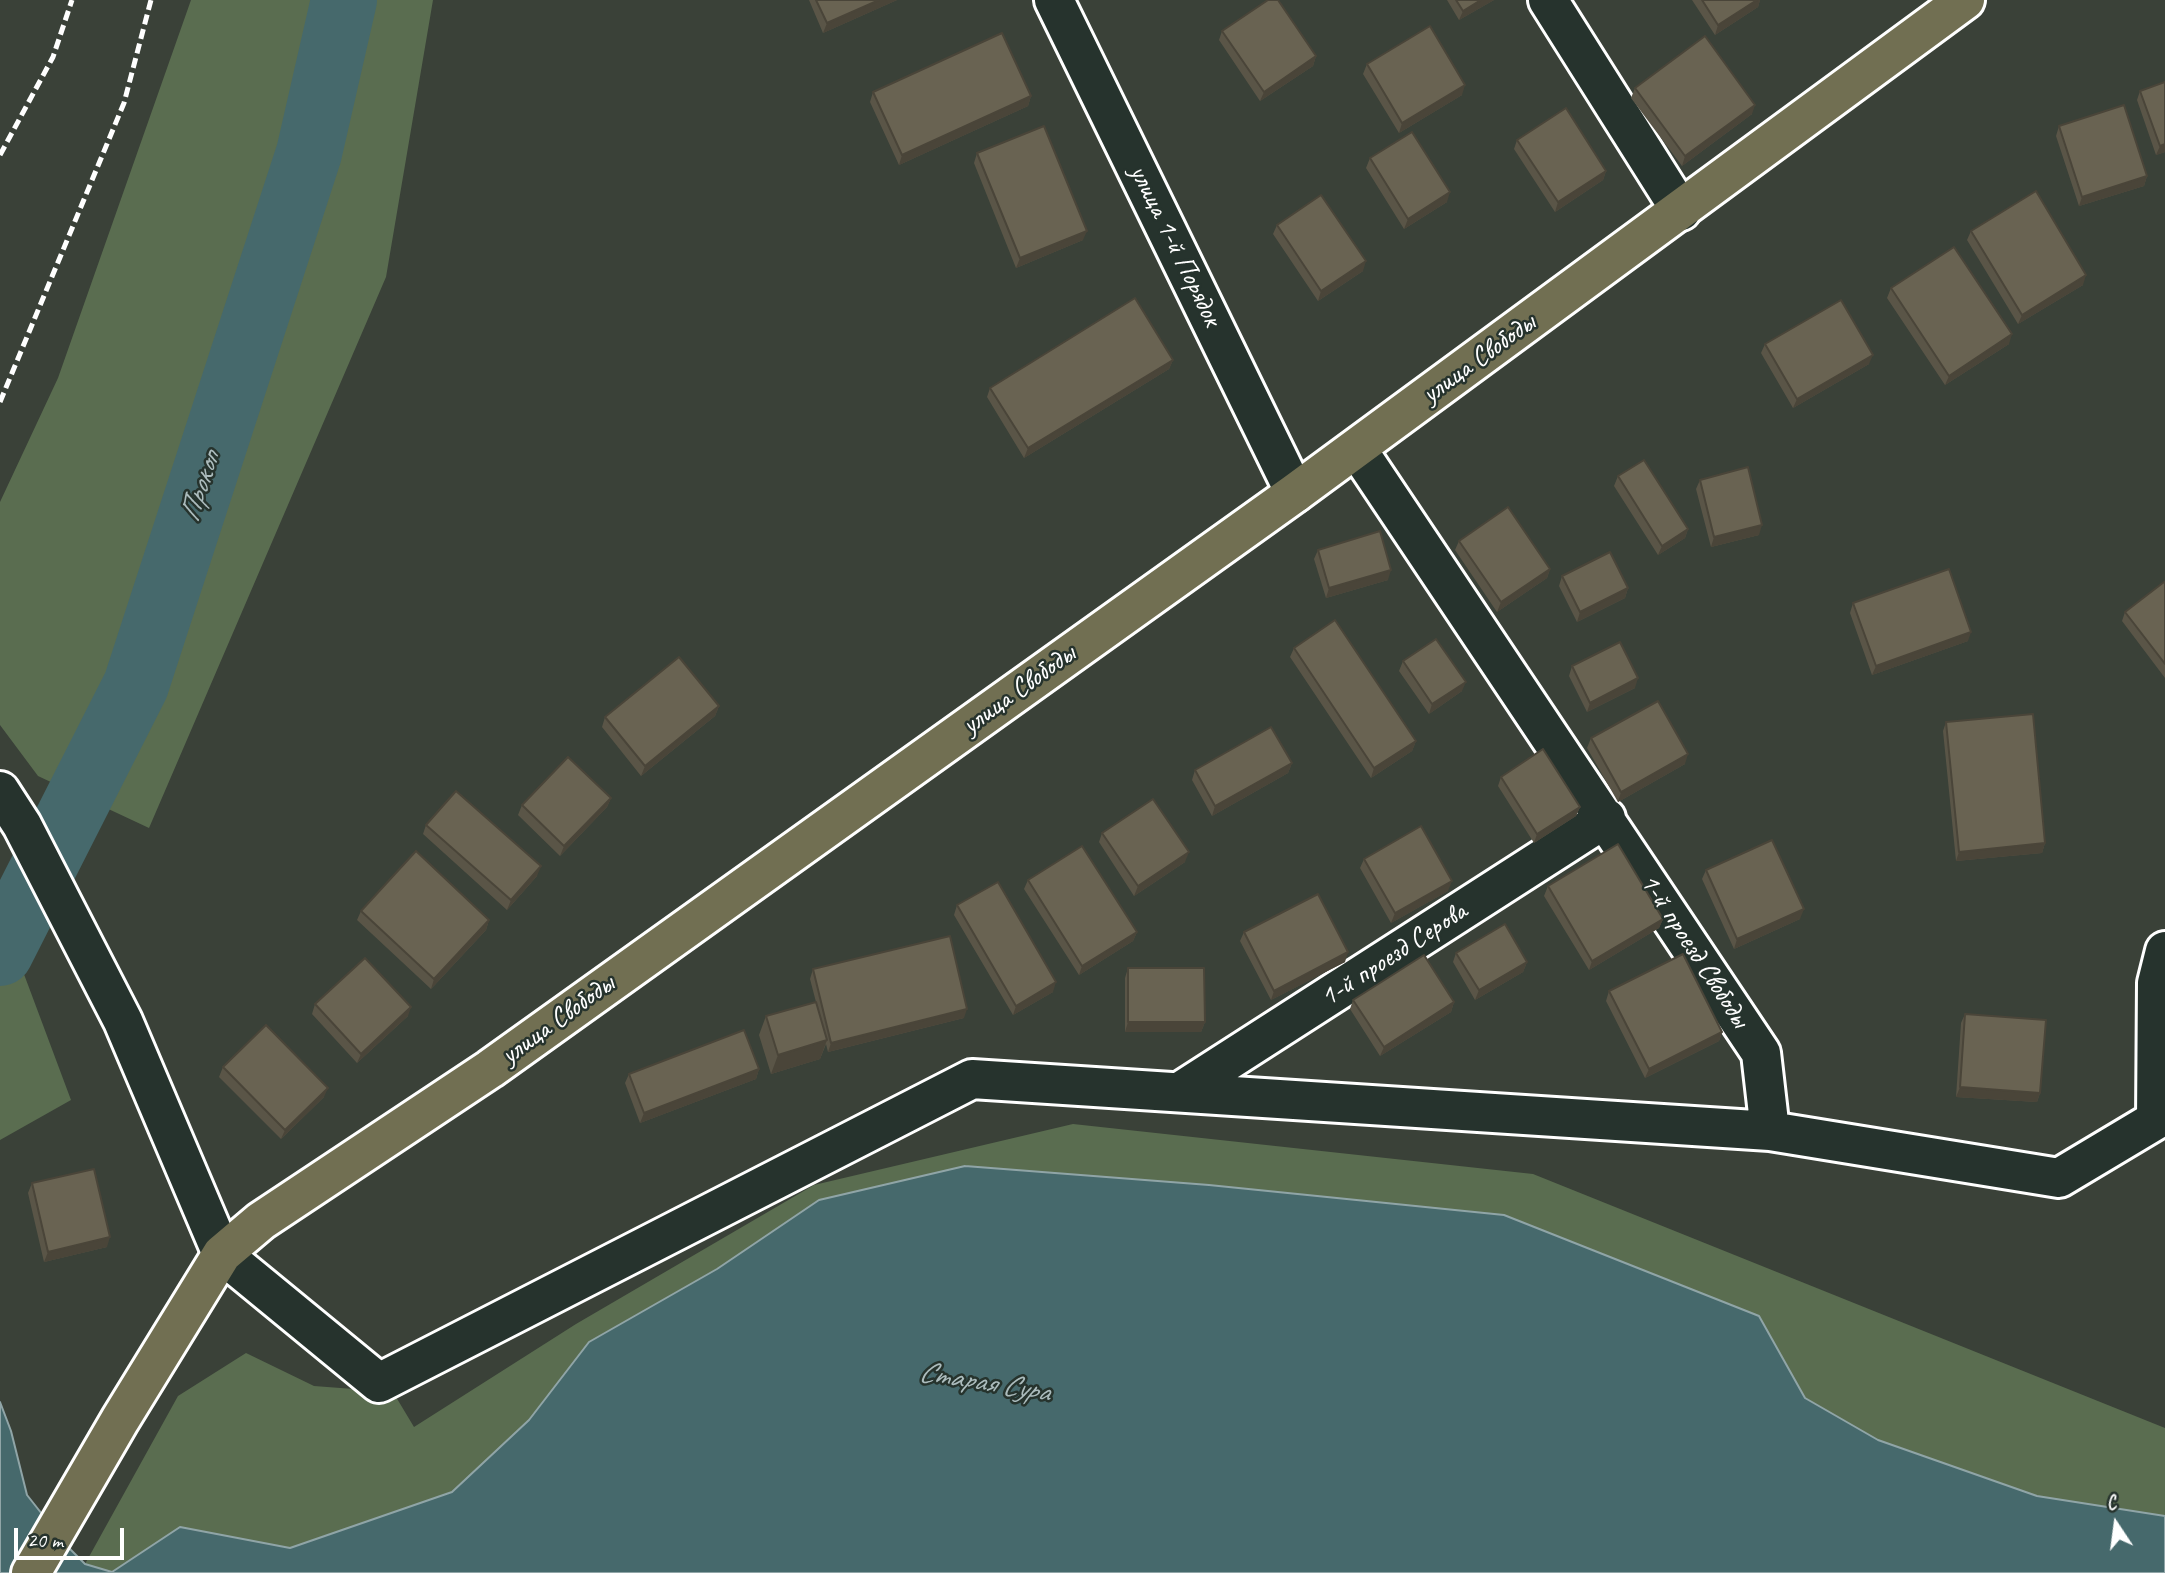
<!DOCTYPE html>
<html>
<head>
<meta charset="utf-8">
<style>
  body { margin:0 }
  #map { position:relative; width:2165px; height:1573px; overflow:hidden; background:#3a4138; font-family:Caveat,sans-serif }
  canvas { display:block }
  .north { position:absolute; left:2081px; top:1489px; width:70px; height:70px; -webkit-text-stroke:5px #26332d; paint-order:stroke; rotate:347deg; font-size:19px; font-weight:700; line-height:28px; text-align:center; color:#fff }
  .north::after { content:''; display:block; margin:auto; width:24px; height:32px; background:#fff; clip-path:polygon(50% 0,100% 100%,50% 72%,0 100%) }
  .scale { position:absolute; left:14px; top:1528px; width:110px; height:32px; box-sizing:border-box; border:4px solid #fff; border-top:0; padding-left:9px; font-size:21px; line-height:24px; white-space:nowrap; color:#fff; -webkit-text-stroke:5px #26332d; paint-order:stroke }
</style>
</head>
<body>
<div id="map">
<canvas width="2165" height="1573"></canvas>
<div class="north">С</div>
<div class="scale">20 m</div>
</div>
<script>
const context = document.querySelector('canvas').getContext('2d');
context.lineJoin = 'round';
function fill(path, color) {
  context.fillStyle = color;
  context.fill(path, 'evenodd');
}
function shape(rows) {
  const path = new Path2D();
  for (const r of rows) {
    path.moveTo(r[0], r[1]);
    for (let i = 2; i < r.length; i += 2) path.lineTo(r[i], r[i + 1]);
  }
  return path;
}
function trace(path, color, width, dash) {
  context.strokeStyle = color;
  context.lineWidth = width;
  context.lineCap = dash ? 'butt' : 'round';
  context.setLineDash(dash || []);
  context.stroke(path);
}
function write(font, color, halo, rows, align = 'center') {
  context.font = font + ' Caveat,sans-serif';
  context.lineWidth = 5;
  context.setLineDash([]);
  context.textBaseline = 'middle';
  context.strokeStyle = halo;
  context.fillStyle = color;
  for (const [text, x, y, turn = 0] of rows) {
    context.save();
    context.translate(x, y);
    context.rotate((+turn || 0) * Math.PI / 180);
    context.textAlign = isNaN(turn) ? turn : align;
    if (halo) context.strokeText(text, 0, 0);
    context.fillText(text, 0, 0);
    context.restore();
  }
}
const green = shape([
  [191,0,433,0,386,277,149,828,38,776,0,725,0,502,58,378],
  [0,910,71,1100,0,1140],
  [1073,1124,1533,1174,2165,1428,2165,1516,2037,1496,1878,1440,1805,1398,1759,1316,1504,1215,1209,1185,966,1166,819,1200,717,1269,590,1342,529,1420,452,1492,290,1548,180,1527,112,1572,85,1564,178,1396,246,1353,314,1386,393,1392,414,1427,576,1324,814,1185]
]);
const water = shape([
  [965,1166,1209,1185,1504,1215,1759,1316,1805,1398,1878,1440,2037,1496,2165,1516,2165,1573,0,1573,0,1402,11,1431,27,1495,68,1547,85,1564,112,1572,180,1527,290,1548,452,1492,529,1420,589,1342,717,1269,819,1200,965,1166]
]);
const river = shape([
  [0,953,136,685,309,153,344,0]
]);
const minor = shape([
  [1054,0,1295,493],
  [1548,0,1681,211],
  [1357,449,1761,1053,1770,1131,2059,1178,2156,1120],
  [0,791,22,825,123,1021,222,1254,379,1383,972,1079,1770,1131],
  [1181,1091,1606,818],
  [2156,1120,2157,983,2165,951]
]);
const major = shape([
  [31,1573,120,1420,222,1254,261,1221,490,1069,1295,493,1965,0]
]);
const rail = shape([
  [0,155,53,57,72,0],
  [0,402,124,103,151,0]
]);
const wall = shape([
  [809,0,897,0,823,33],
  [1447,0,1494,0,1459,20],
  [1692,0,1760,0,1758,7,1715,35],
  [1222,31,1316,56,1313,66,1260,101,1219,40],
  [1367,64,1462,95,1399,133,1363,74],
  [2165,82,2165,152,2156,155,2137,100,2140,91],
  [1635,88,1752,114,1682,166,1631,98],
  [873,92,1031,96,1028,106,899,165,870,102],
  [2059,126,2147,176,2144,186,2079,206,2056,136],
  [1517,140,1606,171,1603,180,1555,212,1514,149],
  [977,153,1083,240,1016,268,974,163],
  [1370,158,1447,202,1404,229,1366,168],
  [1277,225,1363,271,1318,301,1273,234],
  [1971,231,2083,285,2018,324,1967,240],
  [1891,288,2009,344,1945,385,1887,298],
  [1765,344,1869,364,1793,408,1761,353],
  [1173,360,1169,369,1024,458,987,397,990,388],
  [1618,476,1688,529,1685,538,1658,555,1614,486],
  [1700,480,1759,535,1711,547,1696,489],
  [1459,541,1550,569,1547,578,1497,612,1455,550],
  [1318,550,1388,580,1326,598,1314,559],
  [1562,576,1628,588,1625,598,1577,622,1559,586],
  [2165,583,2165,678,2122,621,2125,612],
  [1853,603,1968,641,1872,675,1850,613],
  [1294,648,1416,741,1412,751,1371,778,1290,657],
  [1403,661,1462,691,1429,714,1399,671],
  [1572,666,1635,688,1587,712,1569,676],
  [719,706,715,716,641,776,602,727,605,717],
  [1946,722,2045,843,2042,853,1956,861,1943,731],
  [1591,738,1685,764,1618,802,1587,748],
  [1292,763,1288,773,1212,816,1192,780,1195,770],
  [1501,777,1580,807,1576,816,1534,843,1498,786],
  [611,798,607,807,560,856,518,815,522,805],
  [426,825,537,876,507,910,423,834],
  [1102,833,1185,862,1134,896,1099,842],
  [1364,859,1448,891,1391,923,1360,868],
  [1706,870,1800,919,1734,949,1702,879],
  [1028,880,1137,932,1133,941,1079,975,1024,889],
  [1548,886,1663,919,1659,928,1589,970,1544,896],
  [957,905,1053,992,1013,1015,954,915],
  [361,911,489,920,486,930,431,989,357,920],
  [1244,932,1345,962,1271,1000,1240,941],
  [1456,953,1527,962,1523,972,1475,1000,1453,962],
  [1128,968,1205,1022,1201,1032,1125,1032,1125,978],
  [813,969,964,1018,828,1052,826,1044,820,1059,771,1074,759,1035,766,1016,816,1002,810,979],
  [1609,991,1722,1032,1719,1041,1645,1078,1606,1001],
  [1353,1000,1454,1002,1451,1012,1380,1056,1350,1009],
  [315,1004,408,1016,357,1063,312,1014],
  [1965,1014,2040,1093,2037,1102,1956,1097,1961,1023],
  [223,1067,324,1097,281,1139,219,1077],
  [759,1069,756,1079,640,1123,625,1083,629,1074],
  [32,1183,107,1247,44,1262,28,1193]
]);
const shadedWall = shape([
  [879,0,897,0,823,33,827,23],
  [1481,0,1494,0,1459,20,1463,11],
  [1757,0,1760,0,1758,7,1715,35,1718,25],
  [1316,56,1313,66,1260,101,1264,92],
  [1465,85,1462,95,1399,133,1402,123],
  [1031,96,1028,106,899,165,902,155],
  [1755,105,1752,114,1682,166,1685,156],
  [2165,144,2165,152,2156,155,2160,146],
  [1606,171,1603,180,1555,212,1558,202],
  [2147,176,2144,186,2079,206,2082,197],
  [1450,192,1447,202,1404,229,1408,219],
  [1087,231,1083,240,1016,268,1020,258],
  [1366,261,1363,271,1318,301,1321,291],
  [2086,275,2083,285,2018,324,2022,315],
  [2012,334,2009,344,1945,385,1949,376],
  [1873,355,1869,364,1793,408,1797,399],
  [1173,360,1169,369,1024,458,1028,448],
  [1762,525,1759,535,1711,547,1714,537],
  [1688,529,1685,538,1658,555,1662,546],
  [1550,569,1547,578,1497,612,1501,602],
  [1391,570,1388,580,1326,598,1329,588],
  [1628,588,1625,598,1577,622,1580,612],
  [1971,632,1968,641,1872,675,1876,666],
  [1638,678,1635,688,1587,712,1590,703],
  [1466,682,1462,691,1429,714,1432,704],
  [719,706,715,716,641,776,645,766],
  [1416,741,1412,751,1371,778,1374,768],
  [1688,754,1685,764,1618,802,1621,792],
  [1292,763,1288,773,1212,816,1215,806],
  [611,798,607,807,560,856,564,846],
  [1580,807,1576,816,1534,843,1537,834],
  [2045,843,2042,853,1956,861,1959,852],
  [1189,852,1185,862,1134,896,1138,886],
  [541,866,537,876,507,910,511,900],
  [1452,881,1448,891,1391,923,1395,913],
  [1804,909,1800,919,1734,949,1737,939],
  [1663,919,1659,928,1589,970,1592,961],
  [489,920,486,930,431,989,434,979],
  [1137,932,1133,941,1079,975,1082,966],
  [1348,952,1345,962,1271,1000,1274,991],
  [1527,962,1523,972,1475,1000,1479,990],
  [1056,982,1053,992,1013,1015,1016,1006],
  [1454,1002,1451,1012,1380,1056,1384,1047],
  [411,1007,408,1016,357,1063,361,1054],
  [967,1009,964,1018,828,1052,831,1043],
  [1128,1022,1205,1022,1201,1032,1125,1032],
  [1722,1032,1719,1041,1645,1078,1649,1069],
  [827,1040,820,1059,771,1074,778,1055],
  [759,1069,756,1079,640,1123,644,1113],
  [1960,1087,2040,1093,2037,1102,1956,1097],
  [328,1088,324,1097,281,1139,285,1130],
  [110,1237,107,1247,44,1262,48,1252]
]);
const building = shape([
  [816,0,879,0,827,23,816,0],
  [1268,0,1278,0,1316,56,1264,92,1222,31,1268,0],
  [1456,0,1481,0,1463,11,1456,0],
  [1702,0,1757,0,1718,25,1702,0],
  [1430,26,1465,85,1402,123,1367,64,1430,26],
  [1002,33,1031,96,902,155,873,92,1002,33],
  [1705,36,1755,105,1685,156,1635,88,1705,36],
  [2165,82,2165,144,2160,146,2140,91,2165,82],
  [2124,105,2147,176,2082,197,2059,126,2124,105],
  [1566,108,1606,171,1558,202,1517,140,1566,108],
  [1044,126,1087,231,1020,258,977,153,1044,126],
  [1412,132,1450,192,1408,219,1370,158,1412,132],
  [2036,191,2086,275,2022,315,1971,231,2036,191],
  [1321,195,1366,261,1321,291,1277,225,1321,195],
  [1954,247,2012,334,1949,376,1891,288,1954,247],
  [1135,298,1173,360,1028,448,990,388,1135,298],
  [1841,300,1873,355,1797,399,1765,344,1841,300],
  [1644,460,1688,529,1662,546,1618,476,1644,460],
  [1748,467,1762,525,1714,537,1700,480,1748,467],
  [1508,507,1550,569,1501,602,1459,541,1508,507],
  [1380,531,1391,570,1329,588,1318,550,1380,531],
  [1610,552,1628,588,1580,612,1562,576,1610,552],
  [1949,569,1971,632,1876,666,1853,603,1949,569],
  [2164,582,2165,583,2165,664,2125,612,2164,582],
  [1335,620,1416,741,1374,768,1294,648,1335,620],
  [1436,639,1466,682,1432,704,1403,661,1436,639],
  [1620,642,1638,678,1590,703,1572,666,1620,642],
  [679,657,719,706,645,766,605,717,679,657],
  [1658,701,1688,754,1621,792,1591,738,1658,701],
  [2033,714,2045,843,1959,852,1946,722,2033,714],
  [1271,727,1292,763,1215,806,1195,770,1271,727],
  [1543,749,1580,807,1537,834,1501,777,1543,749],
  [568,757,611,798,564,846,522,805,568,757],
  [456,791,541,866,511,900,426,825,456,791],
  [1153,799,1189,852,1138,886,1102,833,1153,799],
  [1421,826,1452,881,1395,913,1364,859,1421,826],
  [1772,840,1804,909,1737,939,1706,870,1772,840],
  [1618,844,1663,919,1592,961,1548,886,1618,844],
  [1082,846,1137,932,1082,966,1028,880,1082,846],
  [416,851,489,920,434,979,361,911,416,851],
  [998,882,1056,982,1016,1006,957,905,998,882],
  [1318,894,1348,952,1274,991,1244,932,1318,894],
  [1505,924,1527,962,1479,990,1456,953,1505,924],
  [950,936,967,1009,831,1043,813,969,950,936],
  [1683,954,1722,1032,1649,1069,1609,991,1683,954],
  [1424,955,1454,1002,1384,1047,1353,1000,1424,955],
  [365,958,411,1007,361,1054,315,1004,365,958],
  [1128,968,1204,968,1205,1022,1128,1022,1128,968],
  [816,1002,827,1040,778,1055,766,1016,816,1002],
  [1965,1014,2046,1020,2040,1093,1960,1087,1965,1014],
  [266,1025,328,1088,285,1130,223,1067,266,1025],
  [744,1030,759,1069,644,1113,629,1074,744,1030],
  [94,1169,110,1237,48,1252,32,1183,94,1169]
]);
const streetNames = [
  ["улица 1-й Порядок",1175,246,64],
  ["улица Свободы",1479,359,-36],
  ["улица Свободы",1019,690,-36],
  ["1-й проезд Свободы",1694,951,57],
  ["1-й проезд Серова",1394,955,-33],
  ["улица Свободы",558,1020,-36]
];
const waterNames = [
  ["Прокоп",201,487,-72],
  ["Старая Сура",984,1383,9]
];
fill(green, '#5a6d50');
fill(water, '#46696c');
trace(water, '#90a5a7', 2);
trace(river, '#46696c', 66);
trace(minor, '#fff', 44);
trace(major, '#fff', 44);
trace(minor, '#26332d', 38);
trace(major, '#716f52', 38);
trace(rail, '#fff', 5, [10, 5]);
fill(wall, '#5a5547');
fill(shadedWall, '#4a4539');
fill(building, '#696352');
trace(building, '#4a4539', 2);
write('28px', '#fff', '#26332d', streetNames);
write('italic 30px', '#acbcbd', '#26332d', waterNames);
</script>
</body>
</html>
